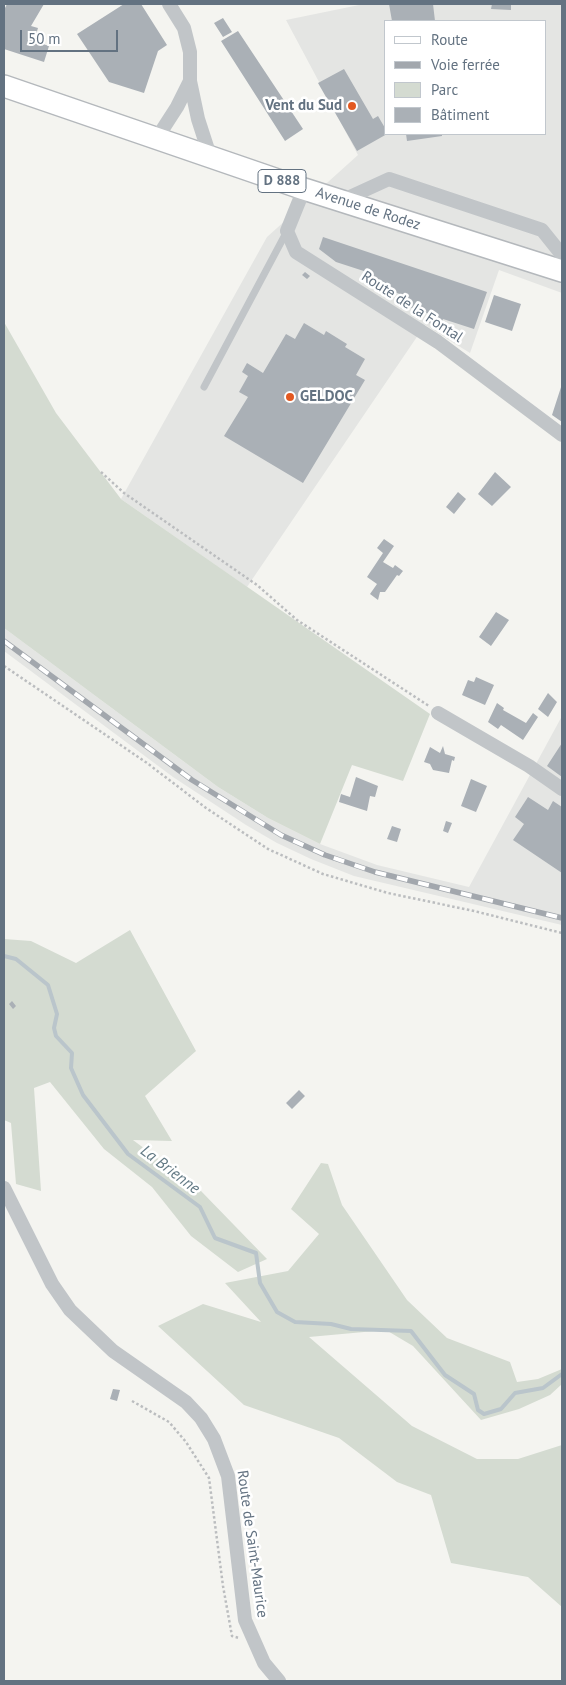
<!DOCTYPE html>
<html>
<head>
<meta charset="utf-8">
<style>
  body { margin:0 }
  #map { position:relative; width:566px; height:1685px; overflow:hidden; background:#f4f4f0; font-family:"PT Sans",sans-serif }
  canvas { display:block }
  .frame { position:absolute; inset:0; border:5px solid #637281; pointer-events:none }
  .legend { position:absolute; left:384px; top:20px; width:162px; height:115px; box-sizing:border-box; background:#fff; border:1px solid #c1c7cd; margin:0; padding:6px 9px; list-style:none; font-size:15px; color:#637281 }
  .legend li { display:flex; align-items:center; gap:10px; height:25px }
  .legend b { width:25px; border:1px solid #c1c7cd }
  .scale { position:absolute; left:20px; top:30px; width:98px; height:22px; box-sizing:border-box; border:2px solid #637281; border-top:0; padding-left:6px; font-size:15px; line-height:18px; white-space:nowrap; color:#637281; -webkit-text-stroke:4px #fff; paint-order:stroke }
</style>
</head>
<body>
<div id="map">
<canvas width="566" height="1685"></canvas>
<div class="frame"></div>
<ul class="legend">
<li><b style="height:6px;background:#fff"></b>Route</li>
<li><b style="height:6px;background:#a2a7ad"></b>Voie ferrée</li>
<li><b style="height:14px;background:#d4dbd1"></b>Parc</li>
<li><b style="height:14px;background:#aab0b6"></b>Bâtiment</li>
</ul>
<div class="scale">50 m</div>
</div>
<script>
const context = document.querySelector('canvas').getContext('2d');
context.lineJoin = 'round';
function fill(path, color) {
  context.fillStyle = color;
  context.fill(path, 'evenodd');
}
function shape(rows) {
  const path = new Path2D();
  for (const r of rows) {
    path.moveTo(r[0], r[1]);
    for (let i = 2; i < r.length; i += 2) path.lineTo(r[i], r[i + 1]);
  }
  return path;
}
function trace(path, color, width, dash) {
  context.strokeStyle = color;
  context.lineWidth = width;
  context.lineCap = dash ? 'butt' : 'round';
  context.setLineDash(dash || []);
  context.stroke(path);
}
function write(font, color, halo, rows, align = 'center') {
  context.font = font + ' "PT Sans",sans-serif';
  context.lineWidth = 5;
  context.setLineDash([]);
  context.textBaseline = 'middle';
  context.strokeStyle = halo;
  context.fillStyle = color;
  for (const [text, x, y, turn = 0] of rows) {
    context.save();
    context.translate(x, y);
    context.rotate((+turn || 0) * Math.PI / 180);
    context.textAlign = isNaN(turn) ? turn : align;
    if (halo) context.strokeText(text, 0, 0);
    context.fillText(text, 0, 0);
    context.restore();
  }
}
const built = shape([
  [364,4,562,4,562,293,499,270,470,353,425,325,247,587,121,499,267,237,358,155,286,20],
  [385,21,545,21,545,134,385,134],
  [4,628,218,787,268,818,320,844,377,865,469,887,562,716,562,925,354,876,311,859,277,843,246,825,173,777,4,651]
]);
const green = shape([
  [4,322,56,413,121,499,430,714,403,781,352,765,320,844,268,818,218,787,4,628],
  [130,930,196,1051,145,1096,172,1141,133,1140,201,1191,267,1259,238,1272,191,1236,152,1187,104,1149,50,1082,34,1088,41,1191,16,1184,11,1123,4,1120,4,939,31,941,76,963],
  [321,1163,328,1164,342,1205,407,1300,447,1338,510,1362,517,1382,538,1379,562,1369,562,1384,550,1395,519,1409,481,1420,413,1346,386,1330,309,1337,412,1426,477,1459,518,1459,562,1445,562,1607,528,1577,451,1563,431,1495,397,1482,339,1438,244,1405,158,1326,203,1304,261,1322,225,1283,288,1271,319,1234,291,1209]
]);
const stream = shape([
  [4,956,16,959,48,985,57,1014,54,1028,56,1036,72,1053,71,1068,83,1095,128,1154,200,1207,215,1238,256,1253,260,1283,277,1312,295,1322,331,1324,351,1329,411,1331,445,1375,474,1394,478,1410,484,1414,501,1409,515,1393,543,1388,562,1374]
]);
const building = shape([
  [7,4,44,4,31,26,38,28,34,41,49,46,44,62,4,49,4,10],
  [124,4,141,4,167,45,158,51,144,93,109,82,77,34],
  [389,4,433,4,435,21,392,21],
  [492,4,511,4,511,10,491,9],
  [223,18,232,32,223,37,214,23],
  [238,31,303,129,285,141,221,41],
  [344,69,373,119,378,116,385,128,385,134,387,134,357,151,318,83],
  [406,134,442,134,442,136,407,141],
  [323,237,487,292,474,329,443,319,440,327,429,323,432,315,403,305,406,296,370,284,373,274,336,262,319,249],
  [305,272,310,276,307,279,302,275],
  [494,295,521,304,512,331,485,322],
  [304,323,324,335,326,331,347,344,345,347,365,359,356,375,365,380,303,483,224,436,248,397,239,392,248,376,242,372,247,363,263,373,286,334,295,339],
  [562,384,562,422,552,415],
  [495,472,511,487,492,506,478,494],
  [458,492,466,499,454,514,446,507],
  [384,539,394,546,383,562,393,568,395,565,403,571,399,576,397,575,385,592,380,592,378,600,370,594,377,584,367,577,383,553,377,548],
  [496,612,509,620,491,646,479,637],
  [476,677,494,685,485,705,462,695,468,680,474,682],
  [548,693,557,702,548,717,538,709],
  [497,703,504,708,503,710,526,723,533,713,538,717,523,740,501,725,498,729,488,722],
  [562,743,562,777,547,766],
  [443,746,445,754,455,757,454,761,452,760,449,773,433,770,430,764,424,762,430,747,440,753],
  [356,777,378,786,375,797,370,796,367,811,339,802,341,794,350,797],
  [471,779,487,786,476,812,461,806],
  [528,797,548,810,553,801,562,807,562,873,513,840,524,824,515,817],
  [446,821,452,823,448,833,443,831],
  [392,826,401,829,397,842,387,839],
  [12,1001,16,1006,13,1009,9,1004],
  [299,1090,305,1096,292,1109,286,1103],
  [113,1389,120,1390,117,1401,110,1399]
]);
const path = shape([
  [101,472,124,493,257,585,297,620,429,706],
  [4,666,147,763,206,808,268,849,323,874,388,893,474,911,562,933],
  [132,1401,169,1422,186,1442,209,1478,223,1586,232,1636,239,1638]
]);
const lane = shape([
  [204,387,286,233]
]);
const street = shape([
  [169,4,184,28,190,52,190,81,198,119,210,156],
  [157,138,177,107,190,81],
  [304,189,287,231,296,252,438,342,562,435],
  [341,201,389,179,542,230,562,255],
  [438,713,529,766,562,789],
  [4,1188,52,1284,70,1310,113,1351,186,1402,201,1418,214,1439,228,1476,245,1620,264,1663,279,1681]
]);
const primary = shape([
  [4,86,304,189,562,271]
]);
const rail = shape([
  [4,641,192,780,281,835,325,855,375,872,562,918]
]);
const markers = [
  [352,106,5,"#e35921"],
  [290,397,5,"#e35921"]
];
const shields = [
  [282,181,48]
];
const shieldNames = [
  ["D 888",282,181]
];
const poiNames = [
  ["Vent du Sud",342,106],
  ["GELDOC",300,397,"left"]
];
const streetNames = [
  ["Avenue de Rodez",368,209,18],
  ["Route de la Fontal",412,307,33],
  ["Route de Saint-Maurice",252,1544,82]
];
const waterNames = [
  ["La Brienne",170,1170,37]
];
fill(built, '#e4e5e3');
fill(green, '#d4dbd1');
trace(stream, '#bac5cb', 4);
fill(building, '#aab0b6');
trace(primary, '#b4b8bc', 24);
trace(path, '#bbbdbf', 2.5, [2.5, 2.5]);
trace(lane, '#c1c5c8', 7);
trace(street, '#c1c5c8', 14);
trace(primary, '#fff', 21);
trace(rail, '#a2a7ad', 5.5);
trace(rail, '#fff', 4, [11]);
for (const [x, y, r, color] of markers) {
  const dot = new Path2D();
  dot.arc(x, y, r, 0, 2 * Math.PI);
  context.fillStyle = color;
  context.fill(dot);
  trace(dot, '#fff', 2);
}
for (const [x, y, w] of shields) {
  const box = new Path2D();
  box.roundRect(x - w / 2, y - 11.5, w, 23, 4);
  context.fillStyle = '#fff';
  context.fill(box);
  trace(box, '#637281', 1);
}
write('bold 14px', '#637281', null, shieldNames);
write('bold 15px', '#637281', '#fff', poiNames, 'right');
write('15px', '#637281', '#fff', streetNames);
write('italic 16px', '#637a85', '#fff', waterNames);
</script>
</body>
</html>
